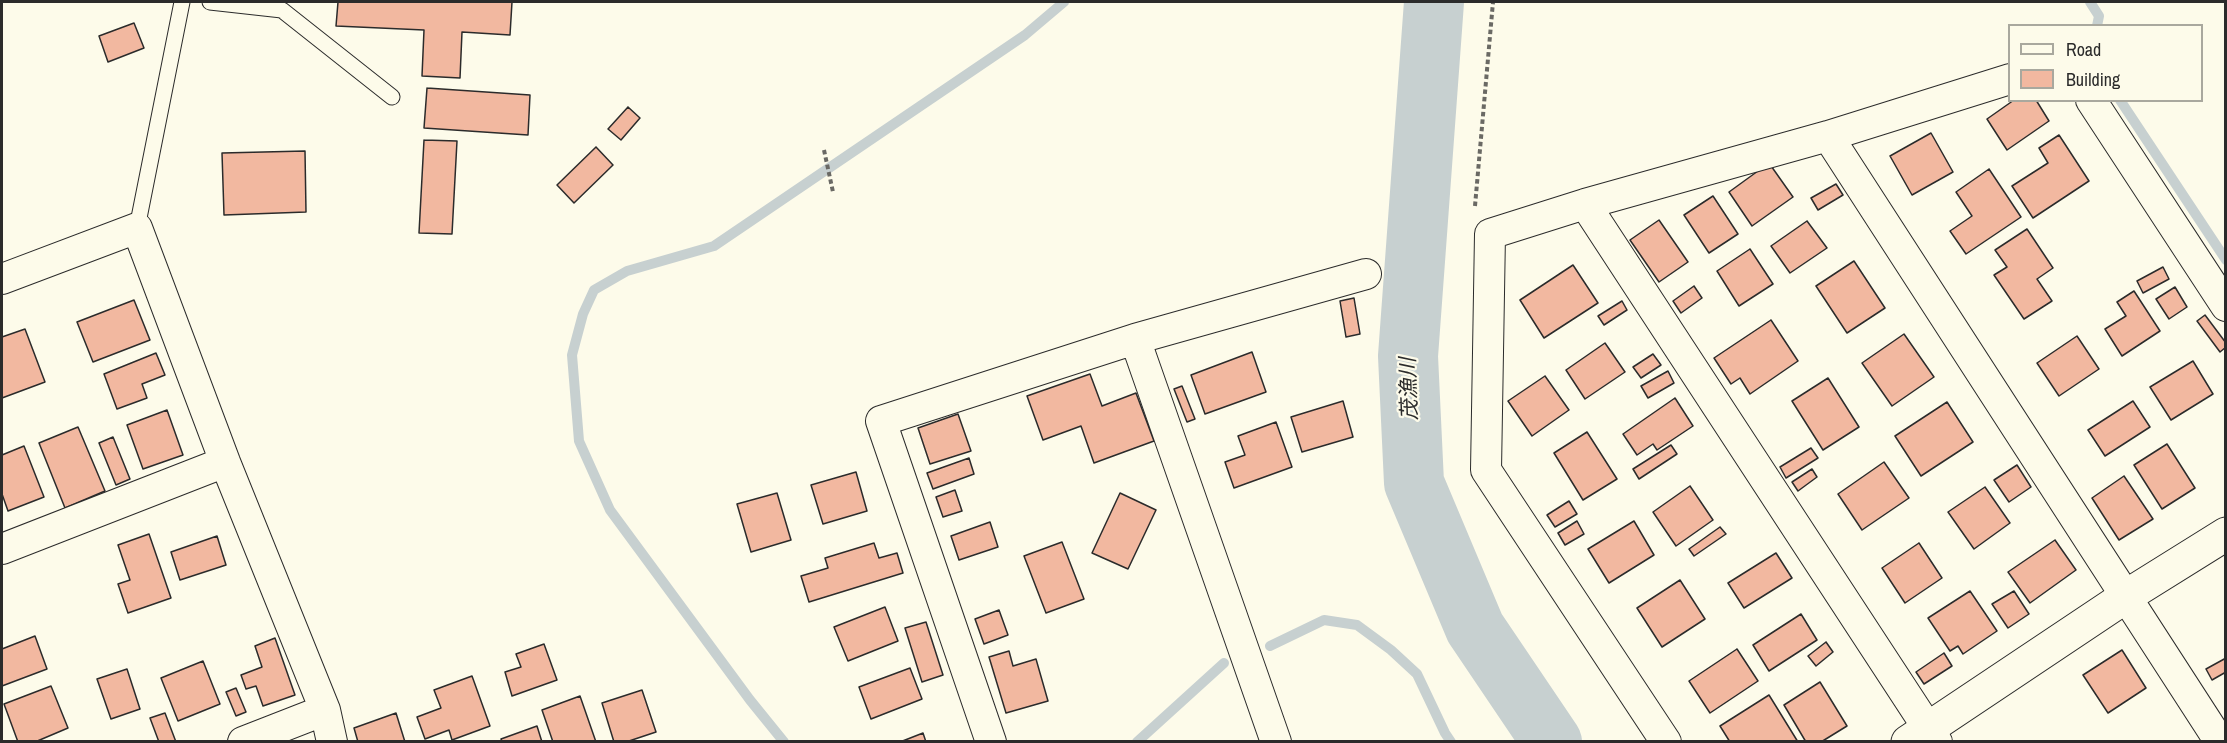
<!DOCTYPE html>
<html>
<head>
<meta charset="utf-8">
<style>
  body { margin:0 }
  #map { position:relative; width:2227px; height:743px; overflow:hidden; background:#fdfbea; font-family:"Archivo Narrow",sans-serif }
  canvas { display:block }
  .frame { position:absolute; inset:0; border:3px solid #2b2b2b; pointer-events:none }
  .legend { position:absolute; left:2008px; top:24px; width:195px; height:78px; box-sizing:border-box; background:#fdfbea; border:2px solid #a9a89e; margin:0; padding:8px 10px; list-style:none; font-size:18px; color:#2b2b2b }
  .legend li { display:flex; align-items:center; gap:12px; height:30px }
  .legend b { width:30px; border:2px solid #a9a89e }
</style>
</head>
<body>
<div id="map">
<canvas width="2227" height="743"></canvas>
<div class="frame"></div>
<ul class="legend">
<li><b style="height:8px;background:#fdfbea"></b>Road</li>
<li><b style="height:16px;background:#f2b8a0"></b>Building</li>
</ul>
</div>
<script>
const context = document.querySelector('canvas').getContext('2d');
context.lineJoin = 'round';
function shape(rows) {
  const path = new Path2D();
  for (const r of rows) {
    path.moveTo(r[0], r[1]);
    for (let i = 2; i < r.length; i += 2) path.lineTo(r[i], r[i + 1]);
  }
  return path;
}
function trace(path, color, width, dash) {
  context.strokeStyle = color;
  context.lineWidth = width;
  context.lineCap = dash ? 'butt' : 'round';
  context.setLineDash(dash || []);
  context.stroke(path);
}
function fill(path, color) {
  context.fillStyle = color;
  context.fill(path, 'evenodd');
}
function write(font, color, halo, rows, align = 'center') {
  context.font = font + ' "Archivo Narrow","Noto Sans JP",sans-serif';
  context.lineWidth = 4.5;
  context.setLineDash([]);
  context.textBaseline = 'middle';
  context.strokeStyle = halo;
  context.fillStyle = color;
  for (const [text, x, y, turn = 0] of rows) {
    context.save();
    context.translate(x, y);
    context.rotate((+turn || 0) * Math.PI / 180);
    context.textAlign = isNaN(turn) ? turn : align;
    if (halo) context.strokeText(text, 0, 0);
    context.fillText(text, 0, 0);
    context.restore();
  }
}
const stream = shape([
  [2090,2,2099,16,2097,26],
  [2120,100,2226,260],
  [1270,646,1324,620,1357,625,1391,650,1417,674,1445,733,1451,742],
  [784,742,750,700,610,510,579,441,572,355,583,314,594,290,627,271,714,246,1025,35,1064,2],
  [1137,742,1224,663]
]);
const river = shape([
  [1434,2,1408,356,1414,483,1475,628,1552,742]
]);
const building = shape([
  [338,2,512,2,510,35,462,32,460,78,422,76,424,30,336,26,338,2],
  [134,23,144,48,108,62,99,36,134,23],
  [427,88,530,95,528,135,424,128,427,88],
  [2014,100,2036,100,2049,121,2007,150,1987,119,2014,100],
  [628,107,640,118,621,140,608,129,628,107],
  [1931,133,1953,172,1912,195,1890,156,1931,133],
  [2059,135,2089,181,2033,218,2012,186,2048,163,2039,148,2059,135],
  [424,140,457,141,452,234,419,233,424,140],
  [596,147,613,165,574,203,557,185,596,147],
  [305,151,306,212,224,215,222,153,305,151],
  [1769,163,1793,197,1752,226,1729,192,1769,163],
  [1989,169,2021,217,1966,254,1950,231,1972,216,1956,192,1989,169],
  [1836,184,1843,195,1818,210,1811,198,1836,184],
  [1713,196,1738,234,1709,253,1684,215,1713,196],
  [1659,220,1688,262,1659,282,1630,240,1659,220],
  [1807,221,1827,248,1790,273,1771,246,1807,221],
  [2027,229,2053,268,2037,279,2052,301,2024,319,1994,275,2007,267,1995,250,2027,229],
  [1750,249,1773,284,1739,306,1717,271,1750,249],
  [1854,261,1885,308,1847,333,1816,286,1854,261],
  [1573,265,1598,303,1544,338,1520,300,1573,265],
  [2163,267,2169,279,2143,293,2137,281,2163,267],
  [1694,286,1702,298,1681,313,1673,301,1694,286],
  [2175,287,2187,307,2169,319,2156,299,2175,287],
  [2134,291,2160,331,2122,356,2105,329,2126,316,2117,302,2134,291],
  [1354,298,1360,334,1346,337,1340,301,1354,298],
  [134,300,150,340,93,362,77,322,134,300],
  [1622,301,1627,310,1604,325,1598,316,1622,301],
  [2205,315,2226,343,2226,347,2220,352,2197,321,2205,315],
  [1771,320,1798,361,1750,394,1740,378,1731,384,1714,358,1771,320],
  [25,329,45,382,2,398,2,337,25,329],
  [1904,334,1934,377,1892,406,1862,363,1904,334],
  [2077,336,2099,369,2059,396,2037,363,2077,336],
  [1605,343,1625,372,1585,399,1566,370,1605,343],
  [1252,352,1266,392,1205,414,1191,375,1252,352],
  [156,353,165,375,142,384,147,398,117,409,104,374,156,353],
  [1653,354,1661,365,1641,378,1633,367,1653,354],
  [2193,361,2213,394,2171,420,2150,387,2193,361],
  [1668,371,1674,383,1648,398,1641,386,1668,371],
  [1090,374,1102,406,1136,393,1154,441,1094,463,1081,426,1043,440,1027,396,1090,374],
  [1545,376,1569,410,1532,436,1508,401,1545,376],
  [1828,378,1859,427,1823,450,1792,401,1828,378],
  [1182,386,1195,419,1187,422,1174,389,1182,386],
  [1675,398,1693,426,1657,450,1653,444,1637,455,1623,434,1675,398],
  [1343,401,1353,437,1302,452,1291,417,1343,401],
  [2133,401,2150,427,2105,456,2088,430,2133,401],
  [1947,402,1973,442,1921,476,1895,436,1947,402],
  [167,410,183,455,143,469,127,425,167,410],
  [958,414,971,451,930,464,918,428,958,414],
  [1276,422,1292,467,1234,488,1225,462,1245,455,1238,436,1276,422],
  [78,427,105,491,65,508,39,443,78,427],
  [1587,432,1617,479,1583,500,1554,453,1587,432],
  [113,437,130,479,116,485,99,443,113,437],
  [2167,444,2195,488,2162,509,2134,465,2167,444],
  [1671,445,1677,454,1639,479,1633,469,1671,445],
  [24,446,44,497,8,511,2,494,2,455,24,446],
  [1811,448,1818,458,1786,478,1780,467,1811,448],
  [969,458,974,474,933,489,927,473,969,458],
  [1884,462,1909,498,1862,530,1838,494,1884,462],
  [2017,465,2031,487,2009,502,1994,480,2017,465],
  [1812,469,1817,477,1798,491,1792,482,1812,469],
  [856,472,867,511,823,524,811,485,856,472],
  [2124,476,2153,519,2119,540,2092,498,2124,476],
  [1690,486,1713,520,1676,546,1653,512,1690,486],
  [1985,487,2010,523,1974,549,1948,512,1985,487],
  [955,490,962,511,943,517,936,497,955,490],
  [777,493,791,540,751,552,737,504,777,493],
  [1120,493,1156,510,1128,569,1092,553,1120,493],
  [1569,501,1577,514,1555,527,1547,515,1569,501],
  [1577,521,1584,534,1565,545,1558,533,1577,521],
  [1634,521,1654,555,1609,583,1588,549,1634,521],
  [990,522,998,547,959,560,951,536,990,522],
  [1720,527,1726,534,1694,556,1689,549,1720,527],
  [149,534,171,598,128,613,118,584,130,580,118,545,149,534],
  [217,536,226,565,180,580,171,552,217,536],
  [2055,540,2076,570,2030,603,2008,572,2055,540],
  [1062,542,1084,599,1046,613,1024,556,1062,542],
  [874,543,879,558,897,553,903,573,809,602,801,576,828,568,825,558,874,543],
  [1919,543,1942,578,1905,603,1882,568,1919,543],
  [1776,553,1792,578,1744,608,1728,583,1776,553],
  [1680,580,1705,619,1662,647,1637,608,1680,580],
  [1970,591,1997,631,1963,654,1958,646,1950,651,1928,618,1970,591],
  [2014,591,2029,614,2008,628,1992,604,2014,591],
  [885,607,898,641,848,661,834,627,885,607],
  [999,610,1008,635,984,644,975,619,999,610],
  [1801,614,1817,640,1769,671,1753,645,1801,614],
  [926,622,943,675,922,682,905,628,926,622],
  [35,636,47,669,2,686,2,649,35,636],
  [275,638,295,695,263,706,256,686,246,689,241,675,262,667,255,646,275,638],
  [1826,642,1833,652,1816,666,1808,656,1826,642],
  [544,644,557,680,512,696,505,672,521,667,516,654,544,644],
  [1737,649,1758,681,1710,713,1689,681,1737,649],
  [2122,650,2146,688,2108,713,2083,675,2122,650],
  [1009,651,1013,666,1036,659,1048,701,1006,713,989,657,1009,651],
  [1944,653,1952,666,1924,684,1916,672,1944,653],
  [2226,658,2226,672,2212,680,2206,669,2226,658],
  [203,661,220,704,178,721,161,678,203,661],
  [910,668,922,699,871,719,859,687,910,668],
  [127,669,140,709,111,719,97,679,127,669],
  [472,676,490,726,452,740,449,730,425,739,417,717,441,708,434,690,472,676],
  [1820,682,1847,726,1821,742,1806,742,1784,705,1820,682],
  [51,686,68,728,35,742,18,742,4,704,51,686],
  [236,688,246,712,236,716,226,692,236,688],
  [642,690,656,732,626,742,614,742,602,703,642,690],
  [1769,695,1798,742,1730,742,1720,726,1769,695],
  [580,696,596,742,553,742,542,710,580,696],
  [165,713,176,742,159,742,150,718,165,713],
  [396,713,405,742,358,742,354,728,396,713],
  [537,726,542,742,502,742,501,739,537,726],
  [923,733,926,742,900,742,923,733]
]);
const path = shape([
  [824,150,833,192],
  [1475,206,1493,2]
]);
const lane = shape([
  [210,2,282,10,392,97],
  [137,228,182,2]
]);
const street = shape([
  [2091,100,2226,306],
  [1828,136,2220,742],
  [1585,204,1937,742],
  [2,279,137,228,225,462,325,710,332,742],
  [1135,339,1276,742],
  [2,549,225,462],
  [243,742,325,710],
  [991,742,881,421,1135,339,1366,274],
  [1666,742,1486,470,1490,234,1585,204,1828,136,2010,79]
]);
const secondary = shape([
  [1908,742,2125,597,2226,534]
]);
const waterNames = [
  ["茂漁川",1410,389,-92]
];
trace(stream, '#c7d0d0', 10);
trace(river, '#c7d0d0', 60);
fill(building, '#f2b8a0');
trace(building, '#2b2b2b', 1.5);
trace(lane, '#2b2b2b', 17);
trace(street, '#2b2b2b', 32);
trace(secondary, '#2b2b2b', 35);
trace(path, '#6a6964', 4, [4.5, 3]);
trace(lane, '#fdfbea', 15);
trace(street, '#fdfbea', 30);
trace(secondary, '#fdfbea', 33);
write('italic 21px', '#2b2b2b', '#fdfbea', waterNames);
</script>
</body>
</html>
